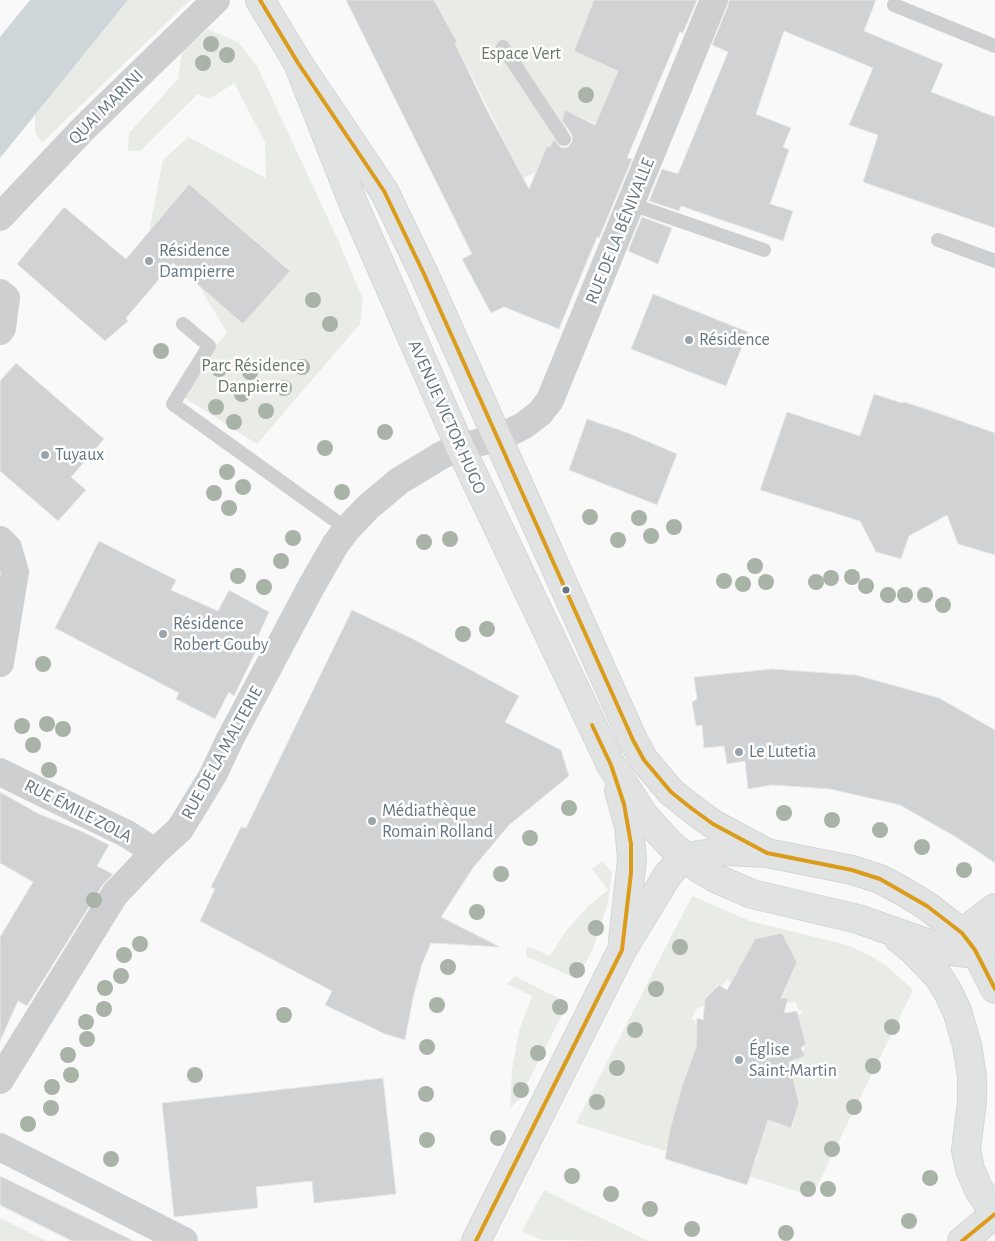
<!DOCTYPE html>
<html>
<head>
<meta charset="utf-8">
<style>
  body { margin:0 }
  canvas { display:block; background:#f9f9f9 }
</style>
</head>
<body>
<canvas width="995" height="1241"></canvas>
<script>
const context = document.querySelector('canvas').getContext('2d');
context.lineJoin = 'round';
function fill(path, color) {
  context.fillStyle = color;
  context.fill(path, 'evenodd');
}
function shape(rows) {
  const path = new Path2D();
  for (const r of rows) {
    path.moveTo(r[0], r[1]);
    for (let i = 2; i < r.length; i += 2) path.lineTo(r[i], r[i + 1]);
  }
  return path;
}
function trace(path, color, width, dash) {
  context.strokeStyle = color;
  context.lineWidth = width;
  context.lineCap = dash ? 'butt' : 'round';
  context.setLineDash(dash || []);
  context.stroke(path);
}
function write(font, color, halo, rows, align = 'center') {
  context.font = font + ' "Alegreya Sans",sans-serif';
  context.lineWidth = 5;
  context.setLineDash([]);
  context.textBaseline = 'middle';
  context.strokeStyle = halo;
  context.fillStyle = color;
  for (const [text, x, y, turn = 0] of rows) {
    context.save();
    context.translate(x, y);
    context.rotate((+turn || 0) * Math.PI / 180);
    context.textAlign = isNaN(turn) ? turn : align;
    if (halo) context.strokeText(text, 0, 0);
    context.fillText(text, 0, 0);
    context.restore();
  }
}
const green = shape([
  [128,0,190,0,42,143,35,132,35,115],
  [434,0,596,0,618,71,597,124,565,111,562,119,569,122,559,151,537,172,523,178],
  [208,29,239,43,257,66,338,240,363,299,360,324,257,444,182,396,210,353,227,333,198,284,243,324,290,270,189,184,149,231,163,160,188,137,266,178,265,142,234,83,210,99,198,94,140,151,128,151,129,133,178,79,182,51],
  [602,861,612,872,608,902,593,949,577,979,526,956,527,946,550,956,566,931,588,906,608,890,592,869],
  [692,896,750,921,847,945,871,956,888,967,913,990,812,1196,748,1176,753,1158,757,1159,758,1155,755,1154,761,1137,763,1137,764,1134,762,1133,767,1120,792,1128,799,1103,796,1088,779,1082,786,1061,804,1055,803,1052,806,1044,804,1041,801,1022,798,1021,797,1016,802,1013,802,1011,799,1011,795,1001,793,1003,780,1001,784,992,786,993,786,989,785,988,788,951,791,950,785,938,732,985,728,979,726,980,726,982,720,986,717,984,716,986,718,987,708,1002,705,1003,704,1006,695,1009,696,1010,691,1019,694,1020,697,1026,697,1035,701,1037,666,1151,576,1123],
  [515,976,568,1003,520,1098,510,1108,512,1070,519,1031,532,996,507,984],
  [544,1190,648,1241,541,1240,522,1231],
  [0,1218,46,1241,0,1241]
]);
const water = shape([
  [30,0,128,0,0,158,0,37]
]);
const building = shape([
  [346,0,434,0,457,42,455,43,486,108,529,189,547,146,550,147,554,139,560,147,564,148,568,147,572,142,572,135,562,120,565,110,595,125,618,71,574,51,594,0,697,0,683,33,680,32,627,158,632,159,599,238,597,237,559,329,504,307,491,313,462,259,472,254,346,0],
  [729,0,876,0,864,31,943,64,931,92,995,117,995,228,863,182,878,135,849,125,873,68,784,31,756,114,791,128,783,147,789,150,770,204,793,211,783,241,681,206,679,211,649,201,662,169,678,174,728,52,712,45,728,6,729,0],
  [189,184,290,271,243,324,173,263,126,318,128,321,105,341,17,264,64,207,126,259,189,184],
  [642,217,672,228,658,264,628,251,642,217],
  [653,294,748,332,726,386,631,349,653,294],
  [16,363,104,439,71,477,86,490,58,521,0,471,0,381,16,363],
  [874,394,902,403,904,402,929,410,995,433,995,555,958,544,947,515,909,536,901,559,876,552,860,521,760,490,787,412,860,436,874,394],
  [587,419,628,433,677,454,657,505,569,470,587,419],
  [99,541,176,580,171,590,218,611,229,590,269,612,256,641,260,643,234,696,229,692,215,719,176,699,179,693,55,628,99,541],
  [352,610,411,638,519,696,505,722,561,750,569,776,509,825,473,868,441,917,500,947,431,943,422,964,413,998,405,1040,385,1034,325,1005,332,991,200,921,215,889,211,887,241,827,246,828,352,610],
  [772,669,856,675,939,698,995,730,995,863,956,837,900,805,830,789,772,785,748,789,745,761,727,764,724,746,704,748,702,725,696,726,692,702,697,699,694,677,772,669],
  [0,792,39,814,81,831,109,845,97,866,113,874,102,886,27,1006,18,1001,0,1041,0,937,33,882,0,863,0,792],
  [782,933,797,962,781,998,788,998,784,1013,797,1011,806,1044,801,1048,805,1056,789,1062,799,1103,791,1128,768,1120,747,1185,665,1159,670,1129,682,1086,696,1047,697,1018,703,1020,705,999,719,985,727,990,755,939,782,933],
  [383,1078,396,1194,314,1203,312,1181,256,1187,258,1208,174,1217,162,1103,383,1078],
  [0,1176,62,1206,134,1241,72,1241,0,1205,0,1176]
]);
const lane = shape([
  [894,5,995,46],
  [503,47,564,139],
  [631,204,764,250],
  [938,240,995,261],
  [183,324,209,346,173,404,347,529]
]);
const street = shape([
  [0,217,84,128,216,0],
  [0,293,6,298,2,328,0,331],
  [0,540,8,548,15,572,0,663],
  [0,772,127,834,155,852],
  [0,1080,115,894,155,852,180,829,213,775,230,739,311,587,335,545,347,529,367,508,399,481,442,455,460,447,498,438,523,426,540,413,550,400,714,0],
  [0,1147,184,1241]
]);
const secondary = shape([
  [260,0,298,63,384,191,424,274,633,740,644,760,671,792,691,808,713,824,767,853],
  [298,63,354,205,460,447,605,752,611,765,645,817,670,844,700,869,715,878,752,894,858,919,949,951,967,953,975,950,995,935],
  [619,791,629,826,632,859,623,941],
  [962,933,995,908],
  [899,939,913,950,938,976,948,992,957,1011,967,1045,972,1076,972,1101,966,1150,970,1169,978,1188,989,1205,995,1212],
  [476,1241,622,950,667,876,678,863,686,859,698,855,726,851,767,853,852,870,880,879,906,893,927,906,962,933,975,950,995,989],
  [962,1241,995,1214]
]);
const bus1 = shape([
  [260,0,298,63,384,191,424,274,633,740,644,760,671,792,691,808,713,824,767,853,852,870,880,879,927,906,962,933,975,950,995,989],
  [476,1241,622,950,631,873,631,844,624,804,611,765,592,725],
  [962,1241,995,1214]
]);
const trees = [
  [211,44],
  [227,55],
  [203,63],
  [586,95],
  [313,300],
  [330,324],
  [161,351],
  [302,367],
  [219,369],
  [250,372],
  [284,388],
  [242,394],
  [216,407],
  [266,411],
  [234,422],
  [385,432],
  [325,448],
  [227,472],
  [243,487],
  [342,492],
  [214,493],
  [229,508],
  [590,517],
  [639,518],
  [674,527],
  [651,536],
  [293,538],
  [450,539],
  [618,540],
  [424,542],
  [281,561],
  [755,566],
  [238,576],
  [852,577],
  [831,578],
  [724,581],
  [766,582],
  [816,582],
  [743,584],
  [866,586],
  [264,587],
  [888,595],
  [905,595],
  [925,595],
  [943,605],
  [487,629],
  [463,634],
  [43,664],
  [47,724],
  [22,726],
  [63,729],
  [33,745],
  [49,770],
  [569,808],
  [784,813],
  [832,820],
  [880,830],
  [530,838],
  [922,847],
  [964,870],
  [501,874],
  [94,900],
  [477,912],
  [596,928],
  [140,944],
  [680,947],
  [124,955],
  [448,967],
  [577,970],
  [121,976],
  [105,988],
  [656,989],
  [437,1005],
  [560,1007],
  [104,1009],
  [284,1015],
  [86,1022],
  [892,1027],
  [635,1030],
  [87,1039],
  [427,1047],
  [538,1053],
  [68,1055],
  [873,1066],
  [617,1068],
  [71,1075],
  [195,1075],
  [52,1087],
  [521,1090],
  [426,1094],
  [597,1102],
  [854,1107],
  [51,1108],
  [28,1124],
  [498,1138],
  [427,1140],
  [832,1149],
  [111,1159],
  [572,1176],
  [930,1178],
  [808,1189],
  [828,1189],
  [611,1194],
  [650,1209],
  [909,1221],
  [692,1229],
  [786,1233]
];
const markers = [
  [149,261,5,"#99a4ac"],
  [689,340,5,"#99a4ac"],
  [45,455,5,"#99a4ac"],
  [566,590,4.5,"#657683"],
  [163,634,5,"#99a4ac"],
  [739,752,5,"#99a4ac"],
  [372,821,5,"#99a4ac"],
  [739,1060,5,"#99a4ac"]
];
const parkNames = [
  ["Espace Vert",521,54],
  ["Parc Résidence",253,366],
  ["Danpierre",253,387]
];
const streetNames = [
  ["QUAI MARINI",106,107,-45],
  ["RUE DE LA BÉNIVALLE",620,231,-68],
  ["AVENUE VICTOR HUGO",447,417,66],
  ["RUE DE LA MALTERIE",222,753,-61],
  ["RUE ÉMILE ZOLA",78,811,27]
];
const poiNames = [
  ["Résidence",159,251],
  ["Dampierre",159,272],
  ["Résidence",699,340],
  ["Tuyaux",55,455],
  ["Résidence",173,624],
  ["Robert Gouby",173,645],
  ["Le Lutetia",749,752],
  ["Médiathèque",382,811],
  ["Romain Rolland",382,832],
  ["Église",749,1050],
  ["Saint-Martin",749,1071]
];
fill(green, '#e8ebe6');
fill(water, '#ced6d9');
fill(building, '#d0d2d3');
trace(building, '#e8e8e8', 1);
trace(secondary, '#d5d6d7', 30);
trace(lane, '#cecfd0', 14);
trace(street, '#cecfd0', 28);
trace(secondary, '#e1e2e2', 28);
trace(bus1, '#da9c1a', 4);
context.fillStyle = '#a9b3a7';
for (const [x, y] of trees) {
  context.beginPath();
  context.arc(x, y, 8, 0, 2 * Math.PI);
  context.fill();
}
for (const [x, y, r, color] of markers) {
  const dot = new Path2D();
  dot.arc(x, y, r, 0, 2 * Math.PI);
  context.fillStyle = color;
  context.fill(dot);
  trace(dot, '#fff', 2);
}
write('18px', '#687a64', '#fff', parkNames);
write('18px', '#657683', '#fff', streetNames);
write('18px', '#657683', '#fff', poiNames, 'left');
</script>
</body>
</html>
